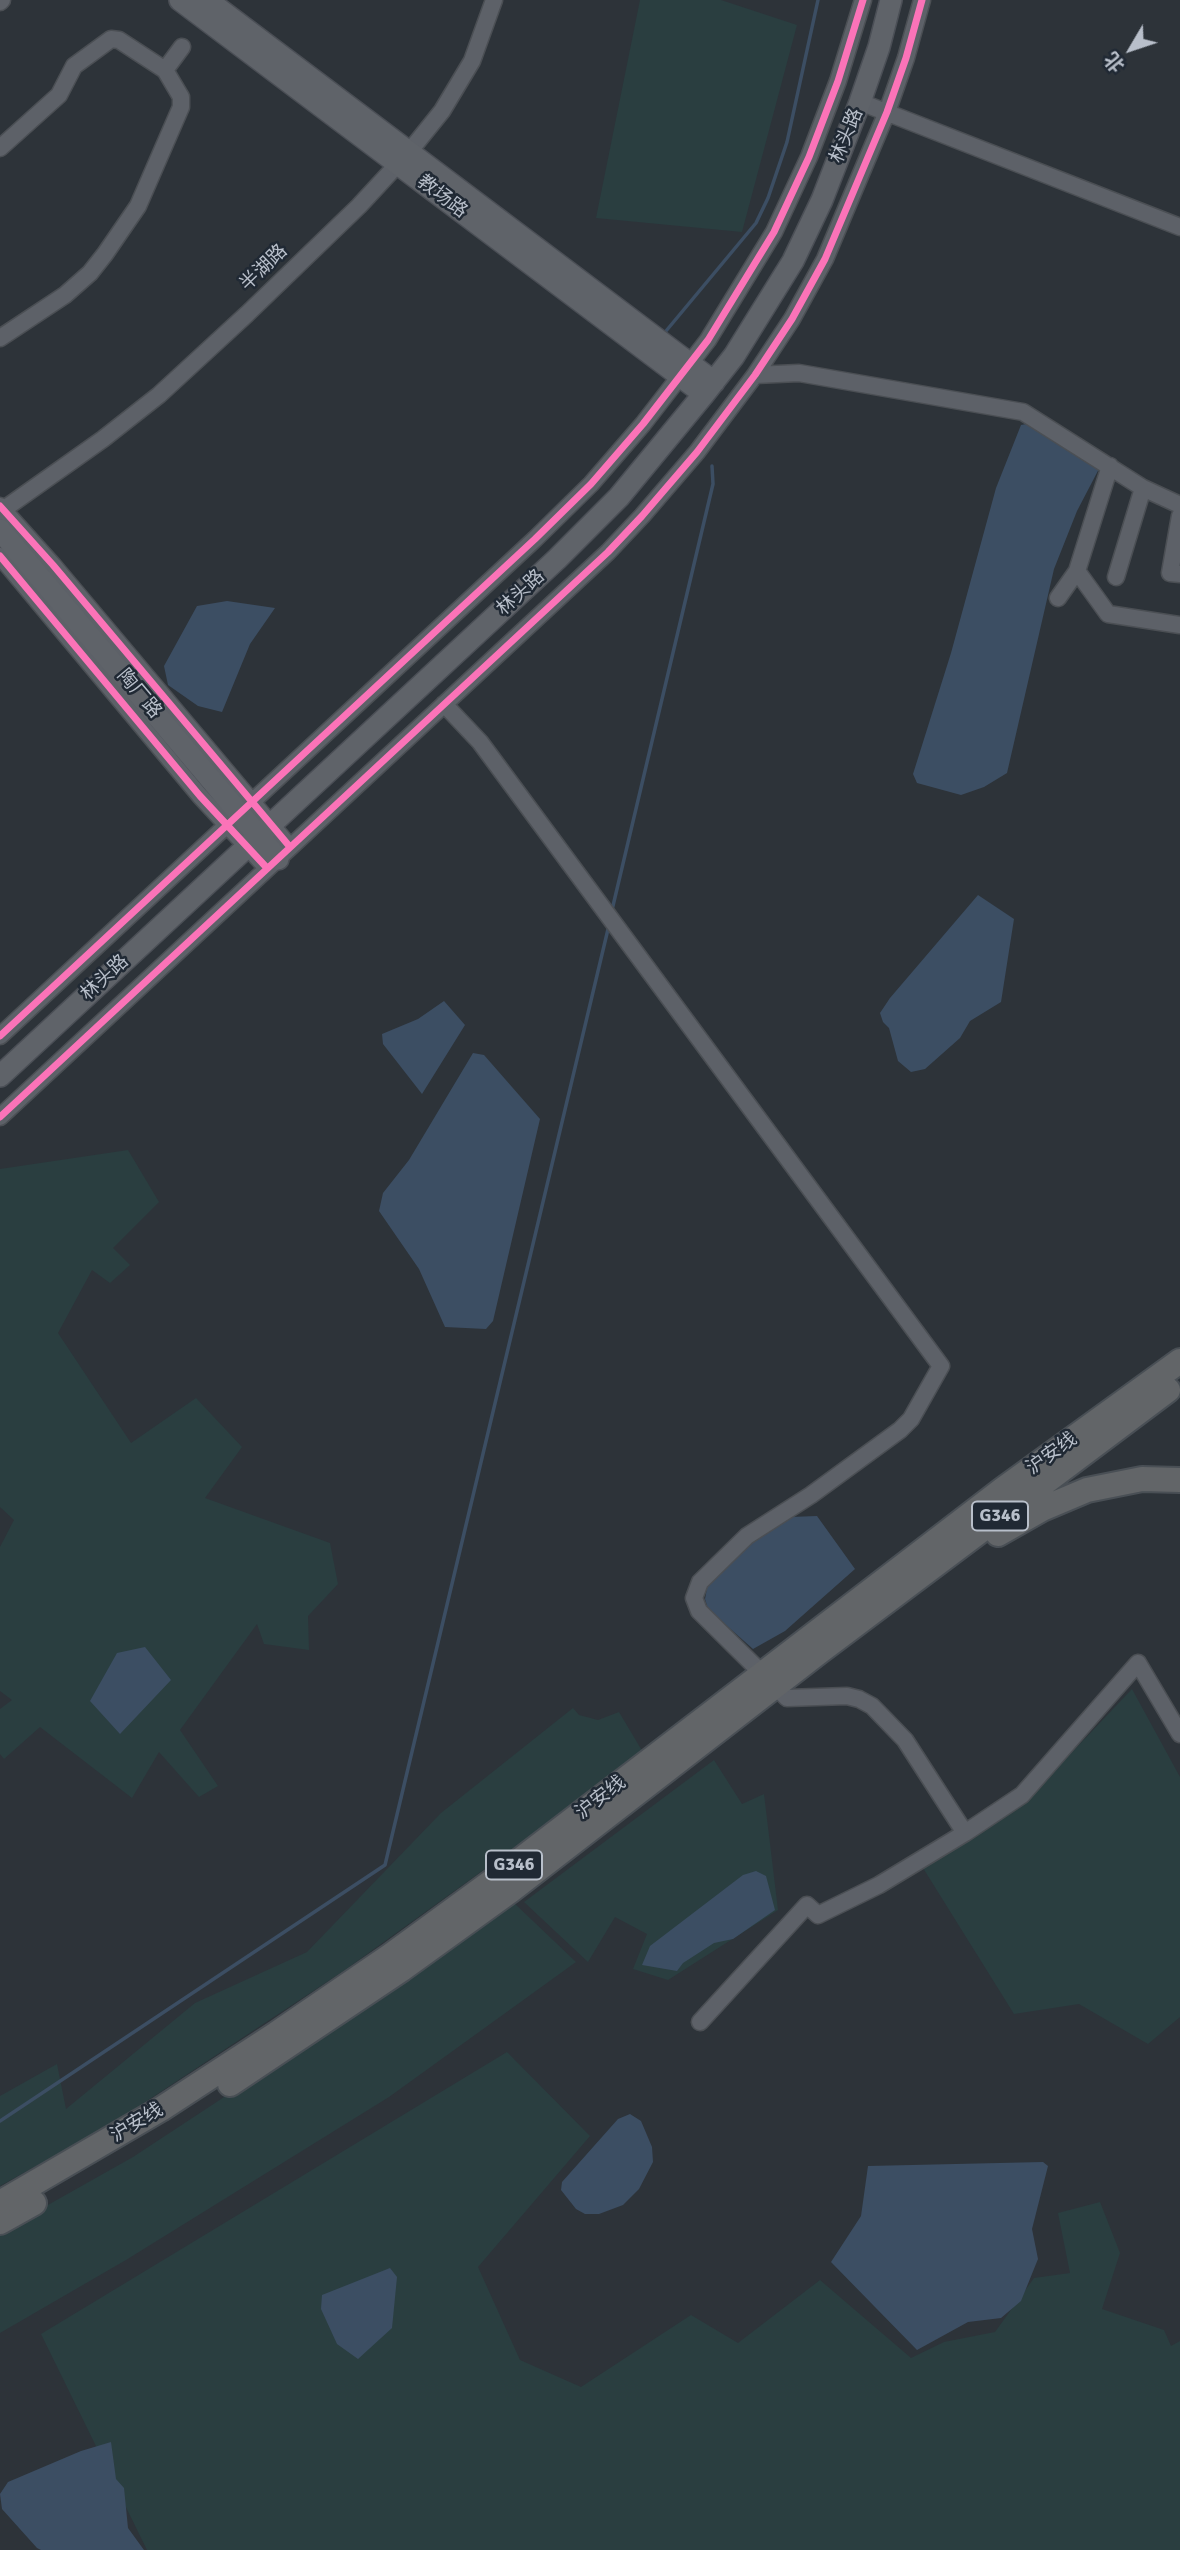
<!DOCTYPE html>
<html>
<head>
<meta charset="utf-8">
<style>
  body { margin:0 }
  #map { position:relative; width:1180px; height:2550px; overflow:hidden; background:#2d3339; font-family:Signika,"Noto Sans SC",sans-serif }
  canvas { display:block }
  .north { position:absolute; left:1096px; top:14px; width:70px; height:70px; -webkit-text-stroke:5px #202934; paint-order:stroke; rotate:231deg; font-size:19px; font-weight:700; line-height:28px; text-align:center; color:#b8bfca }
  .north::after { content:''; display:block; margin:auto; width:24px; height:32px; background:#b8bfca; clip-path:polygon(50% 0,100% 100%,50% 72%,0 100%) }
</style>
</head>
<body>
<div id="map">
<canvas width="1180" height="2550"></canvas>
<div class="north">北</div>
</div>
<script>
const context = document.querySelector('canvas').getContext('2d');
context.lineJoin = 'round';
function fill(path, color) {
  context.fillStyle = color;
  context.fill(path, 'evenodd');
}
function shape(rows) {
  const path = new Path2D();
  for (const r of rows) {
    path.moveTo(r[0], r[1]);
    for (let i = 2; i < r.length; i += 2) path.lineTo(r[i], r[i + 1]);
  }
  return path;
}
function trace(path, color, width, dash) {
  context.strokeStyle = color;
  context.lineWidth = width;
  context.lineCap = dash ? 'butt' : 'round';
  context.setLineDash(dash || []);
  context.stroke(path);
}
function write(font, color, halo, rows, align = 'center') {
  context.font = font + ' Signika,"Noto Sans SC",sans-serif';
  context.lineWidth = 5;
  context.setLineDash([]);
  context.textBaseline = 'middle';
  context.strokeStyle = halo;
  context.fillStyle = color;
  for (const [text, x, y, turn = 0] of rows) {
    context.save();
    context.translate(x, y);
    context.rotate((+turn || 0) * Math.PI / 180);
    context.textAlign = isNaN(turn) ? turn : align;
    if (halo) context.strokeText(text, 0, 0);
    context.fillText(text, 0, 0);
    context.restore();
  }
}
const green = shape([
  [640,0,721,0,797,25,742,232,596,218],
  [128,1150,159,1202,113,1248,130,1265,110,1283,92,1270,58,1333,131,1443,196,1398,242,1447,205,1498,330,1543,338,1584,308,1616,309,1650,264,1644,257,1624,180,1730,218,1786,199,1797,159,1752,132,1798,40,1727,4,1759,0,1754,0,1709,12,1700,0,1691,0,1547,14,1520,0,1507,0,1169],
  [1132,1689,1180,1777,1180,2017,1148,2044,1079,2004,1014,2014,923,1868,1020,1807],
  [573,1708,579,1715,598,1720,619,1712,644,1754,345,1970,112,2124,0,2186,0,2096,57,2064,66,2109,195,2003,307,1952,441,1813],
  [714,1760,742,1804,764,1794,778,1910,668,1980,633,1969,647,1934,615,1917,588,1962,524,1902],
  [512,1901,576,1962,389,2097,126,2260,0,2333,0,2232,133,2157,367,2003],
  [507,2052,590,2136,478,2267,520,2360,581,2387,691,2315,738,2343,820,2280,911,2358,944,2342,995,2332,1034,2278,1070,2273,1058,2213,1100,2202,1120,2253,1102,2309,1164,2330,1171,2346,1180,2341,1180,2550,147,2550,41,2334]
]);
const water = shape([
  [1037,422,1101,465,1077,511,1054,569,1007,773,984,787,961,795,917,783,913,774,951,653,996,488,1021,425],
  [227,601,275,608,250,644,222,712,198,706,168,685,164,666,197,606],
  [978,895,1014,919,1001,1002,970,1021,960,1038,925,1069,911,1072,898,1061,889,1028,883,1022,880,1013,890,998],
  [444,1001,465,1025,422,1094,383,1044,382,1034,418,1019],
  [473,1053,484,1055,540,1119,493,1321,486,1329,445,1327,419,1269,379,1211,383,1193,409,1160],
  [817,1516,855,1569,785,1631,753,1649,708,1609,705,1599,708,1583,750,1541,790,1517],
  [145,1647,171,1680,120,1734,90,1701,117,1653],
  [756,1871,766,1876,775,1910,733,1939,714,1943,683,1963,677,1971,642,1965,650,1946,743,1875],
  [630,2114,641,2121,652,2147,653,2162,639,2189,623,2205,599,2214,585,2214,576,2209,561,2190,562,2182,618,2119],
  [1043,2162,1048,2166,1032,2229,1038,2259,1021,2301,1001,2318,968,2322,917,2350,831,2262,861,2216,868,2166],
  [390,2268,397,2277,392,2328,358,2359,337,2344,321,2309,322,2295],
  [111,2442,116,2479,124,2488,128,2528,144,2550,41,2550,37,2548,2,2509,0,2494,8,2482,81,2451]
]);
const stream = shape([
  [665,335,666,331,756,223,768,198,787,142,818,0],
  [612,910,713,484,712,466],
  [0,2121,385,1865,609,925]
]);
const minor = shape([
  [0,2,2,0],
  [165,70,182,47],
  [860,102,1180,227],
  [0,148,59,95,74,66,111,39,119,40,165,70,181,97,181,107,138,206,105,254,90,273,65,295,0,338],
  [755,375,799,373,1023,412,1143,488,1180,505],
  [1110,466,1077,571,1108,614,1180,625],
  [0,506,53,565,290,847],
  [0,512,103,439,159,395,247,314,359,206,409,152,442,111,472,61,494,0],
  [1180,516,1170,573,1180,574],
  [0,556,200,796,267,868],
  [1116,577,1143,488],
  [1058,598,1077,571],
  [444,704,480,742,941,1366,911,1419,900,1430,811,1495,747,1536,700,1582,694,1598,699,1611,787,1698,847,1696,859,1699,872,1706,905,1740,965,1833,1022,1795,1138,1663,1180,1734],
  [0,1036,535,539,591,484,643,424,708,340,774,232,809,157,838,81,863,0],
  [0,1117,608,552,642,516,697,452,755,375,792,319,825,259,887,112,906,58,922,0],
  [700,2022,807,1905,818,1915,879,1885,965,1833]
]);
const major = shape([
  [180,0,704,394],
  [207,0,714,382],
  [0,530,278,859],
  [0,1076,557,559,619,497,704,394,734,356,793,261,822,200,860,102,879,47,891,0]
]);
const highway = shape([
  [998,1534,1042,1509,1087,1490,1142,1479,1180,1480],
  [230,2084,402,1969,510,1891,819,1652,1168,1390],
  [0,2203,161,2109,276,2034,390,1956,498,1877,1002,1490,1180,1361],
  [0,2222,34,2203]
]);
const cycleway = shape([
  [0,506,53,565,290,847],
  [0,556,200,796,267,868],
  [0,1036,535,539,591,484,643,424,708,340,774,232,809,157,838,81,863,0],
  [0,1117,608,552,642,516,697,452,755,375,792,319,825,259,887,112,906,58,922,0]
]);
const shields = [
  [1000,1516,56],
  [514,1865,56]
];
const shieldNames = [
  ["G346",1000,1516],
  ["G346",514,1865]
];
const streetNames = [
  ["林头路",847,136,-68],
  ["教场路",442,197,37],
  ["半湖路",264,268,-44],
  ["林头路",521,593,-43],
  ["陶厂路",139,694,50],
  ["林头路",105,978,-43],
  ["沪安线",1052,1454,-36],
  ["沪安线",601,1798,-38],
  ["沪安线",137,2123,-31]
];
fill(green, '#2a3e40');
fill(water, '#3c4e63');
trace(stream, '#3c4e63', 3.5);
trace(minor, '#4b4f54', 19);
trace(major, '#4b4f56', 24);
trace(highway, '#494f55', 28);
trace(minor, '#5d6168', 16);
trace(major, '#5f6369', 21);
trace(highway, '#626568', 24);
trace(cycleway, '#fb73b8', 7);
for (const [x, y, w] of shields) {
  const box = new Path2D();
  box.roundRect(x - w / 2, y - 14.5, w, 29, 5);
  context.fillStyle = '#202934';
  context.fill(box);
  trace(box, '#b8bfca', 2);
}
write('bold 18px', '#b8bfca', null, shieldNames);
write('19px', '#b8bfca', '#202934', streetNames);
</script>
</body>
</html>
